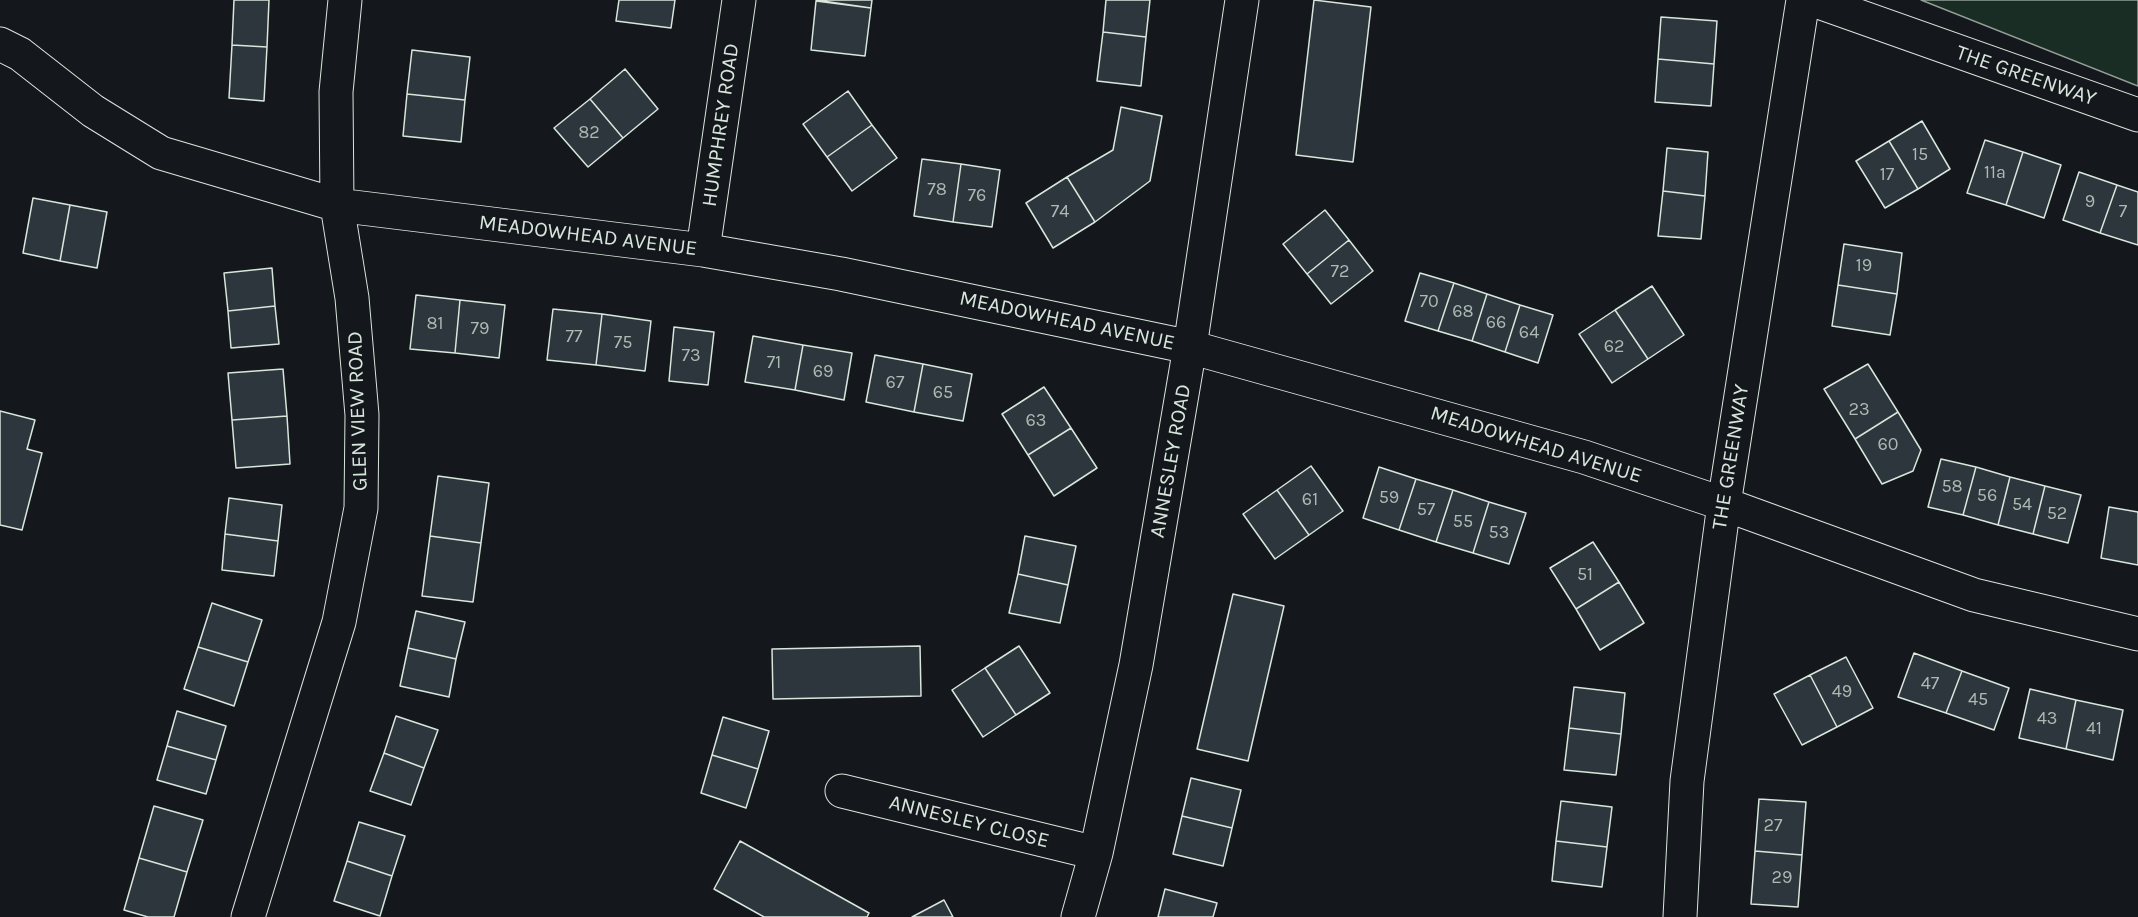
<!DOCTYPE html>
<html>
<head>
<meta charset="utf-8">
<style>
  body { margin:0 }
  canvas { display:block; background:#14181c }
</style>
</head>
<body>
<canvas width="2138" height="917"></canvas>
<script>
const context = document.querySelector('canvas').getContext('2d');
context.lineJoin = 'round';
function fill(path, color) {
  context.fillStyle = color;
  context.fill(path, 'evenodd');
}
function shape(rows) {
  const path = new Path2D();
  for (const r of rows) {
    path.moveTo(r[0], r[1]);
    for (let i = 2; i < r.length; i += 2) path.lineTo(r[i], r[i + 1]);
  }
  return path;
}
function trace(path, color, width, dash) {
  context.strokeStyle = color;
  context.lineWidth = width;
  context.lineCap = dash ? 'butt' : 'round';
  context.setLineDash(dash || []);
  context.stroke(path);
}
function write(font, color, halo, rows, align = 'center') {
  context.font = font + ' Karla,sans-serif';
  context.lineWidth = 4.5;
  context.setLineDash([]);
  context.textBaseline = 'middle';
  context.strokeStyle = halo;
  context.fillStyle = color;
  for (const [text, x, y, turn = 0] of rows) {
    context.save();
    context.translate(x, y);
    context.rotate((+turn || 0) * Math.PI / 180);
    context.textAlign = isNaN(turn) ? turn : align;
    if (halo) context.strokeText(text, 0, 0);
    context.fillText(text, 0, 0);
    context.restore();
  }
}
const green = shape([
  [1921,0,2138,0,2138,86,1921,0]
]);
const building = shape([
  [234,0,269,0,267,47,232,45,234,0],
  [619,0,675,0,671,28,616,21,619,0],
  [816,0,872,0,871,8,816,0],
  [1106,0,1150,0,1146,37,1103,32,1106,0],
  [1314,0,1371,7,1353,162,1296,155,1314,0],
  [816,1,871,8,865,56,811,50,816,1],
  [1661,17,1717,21,1714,64,1658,59,1661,17],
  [1103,32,1146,37,1141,86,1097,81,1103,32],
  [232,45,267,47,264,101,229,98,232,45],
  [412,50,470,57,465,100,407,94,412,50],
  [1658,59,1714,64,1711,106,1655,102,1658,59],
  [625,69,658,109,623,138,590,99,625,69],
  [848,91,872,125,827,157,803,124,848,91],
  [407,94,465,100,461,142,403,136,407,94],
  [590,99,623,138,588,167,554,128,590,99],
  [1121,107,1162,116,1150,181,1095,222,1067,177,1113,150,1121,107],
  [1922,121,1950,169,1918,189,1889,141,1922,121],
  [872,125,897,158,852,191,827,157,872,125],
  [1985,140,2023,152,2006,205,1967,193,1985,140],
  [1889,141,1918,189,1885,208,1856,161,1889,141],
  [1667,148,1708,152,1705,196,1663,191,1667,148],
  [2023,152,2061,165,2044,218,2006,205,2023,152],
  [922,159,961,164,953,222,914,216,922,159],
  [961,164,1000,170,992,227,953,222,961,164],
  [2079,172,2117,185,2100,233,2063,220,2079,172],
  [1067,177,1095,222,1053,248,1026,203,1067,177],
  [2117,185,2138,192,2138,245,2100,233,2117,185],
  [1663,191,1705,196,1701,239,1658,236,1663,191],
  [33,198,70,205,60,261,23,253,33,198],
  [70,205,107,212,97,268,60,261,70,205],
  [1325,210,1349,240,1307,274,1283,244,1325,210],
  [1349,240,1373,271,1331,304,1307,274,1349,240],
  [1844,244,1902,253,1897,294,1838,285,1844,244],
  [272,268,275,306,228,311,224,273,272,268],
  [1420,273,1454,283,1438,331,1405,321,1420,273],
  [1454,283,1487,294,1472,341,1438,331,1454,283],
  [1838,285,1897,294,1890,335,1832,326,1838,285],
  [1652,286,1684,335,1648,359,1615,310,1652,286],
  [1487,294,1520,305,1505,352,1472,341,1487,294],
  [416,295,460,300,455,353,410,349,416,295],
  [460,300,505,305,499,358,455,353,460,300],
  [1520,305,1553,315,1538,363,1505,352,1520,305],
  [275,306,279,344,231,348,228,311,275,306],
  [553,309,602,314,596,365,547,360,553,309],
  [1615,310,1648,359,1612,383,1579,334,1615,310],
  [602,314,651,321,645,371,596,365,602,314],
  [674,327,714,332,708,385,669,381,674,327],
  [753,336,803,345,795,390,745,382,753,336],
  [803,345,852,353,844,400,795,390,803,345],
  [875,355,923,364,914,412,866,402,875,355],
  [923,364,972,374,963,421,914,412,923,364],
  [1868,364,1898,412,1855,439,1824,389,1868,364],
  [283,369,287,416,232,420,228,373,283,369],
  [1044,387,1071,428,1028,455,1002,414,1044,387],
  [0,411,35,420,27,449,42,453,22,530,0,525,0,411],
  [1898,412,1921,450,1913,471,1882,484,1855,439,1898,412],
  [287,416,290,464,236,468,232,420,287,416],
  [1071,428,1097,468,1054,496,1028,455,1071,428],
  [1941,459,1976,467,1963,515,1928,507,1941,459],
  [1311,466,1343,511,1309,535,1277,490,1311,466],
  [1379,467,1416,479,1399,530,1363,518,1379,467],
  [1976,467,2010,477,1998,525,1963,515,1976,467],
  [438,476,489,483,481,543,430,536,438,476],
  [2010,477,2045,486,2033,534,1998,525,2010,477],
  [1416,479,1453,490,1436,542,1399,530,1416,479],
  [2045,486,2081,495,2068,543,2033,534,2045,486],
  [1277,490,1309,535,1275,559,1243,514,1277,490],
  [1453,490,1489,502,1473,553,1436,542,1453,490],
  [229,498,282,505,278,541,225,534,229,498],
  [1489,502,1526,513,1509,564,1473,553,1489,502],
  [2109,507,2138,512,2138,565,2101,558,2109,507],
  [225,534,278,541,274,576,222,570,225,534],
  [430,536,481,543,473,602,422,596,430,536],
  [1025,536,1076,546,1068,585,1018,574,1025,536],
  [1593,542,1619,582,1576,609,1550,568,1593,542],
  [1018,574,1068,585,1060,623,1009,613,1018,574],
  [1619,582,1644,623,1600,650,1576,609,1619,582],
  [1233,594,1284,606,1248,761,1197,749,1233,594],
  [212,603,262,620,248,662,198,647,212,603],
  [416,611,465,622,456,659,408,648,416,611],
  [920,646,921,696,773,699,772,649,920,646],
  [1019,646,1050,693,1016,715,985,668,1019,646],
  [198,647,248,662,234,706,184,689,198,647],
  [408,648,456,659,449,697,400,686,408,648],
  [1914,653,1962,671,1946,713,1898,697,1914,653],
  [1846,657,1873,708,1837,727,1810,675,1846,657],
  [985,668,1016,715,983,737,952,690,985,668],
  [1962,671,2009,688,1994,730,1946,713,1962,671],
  [1810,675,1837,727,1802,745,1774,694,1810,675],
  [1574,687,1625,693,1621,734,1569,728,1574,687],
  [2030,689,2076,700,2066,749,2019,738,2030,689],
  [2076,700,2123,710,2113,760,2066,749,2076,700],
  [177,711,226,726,216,760,167,746,177,711],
  [396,716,438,730,424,768,384,753,396,716],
  [723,717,769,731,758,769,712,755,723,717],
  [1569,728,1621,734,1616,775,1564,770,1569,728],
  [167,746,216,760,206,794,157,780,167,746],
  [384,753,424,768,411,805,370,791,384,753],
  [712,755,758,769,746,808,701,793,712,755],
  [1191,778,1241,790,1232,828,1182,816,1191,778],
  [1759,799,1806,802,1802,855,1755,851,1759,799],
  [1561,801,1612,807,1607,847,1556,841,1561,801],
  [154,806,203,820,187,872,139,858,154,806],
  [1182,816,1232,828,1223,866,1173,854,1182,816],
  [359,822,405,836,392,876,347,861,359,822],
  [740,841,869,913,867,917,764,917,714,889,740,841],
  [1556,841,1607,847,1602,887,1552,881,1556,841],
  [1755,851,1802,855,1798,907,1751,904,1755,851],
  [139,858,187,872,174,917,148,917,124,910,139,858],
  [347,861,392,876,380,916,334,901,347,861],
  [1165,889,1217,903,1213,917,1158,917,1165,889],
  [944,900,953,917,912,917,944,900]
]);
const minor = shape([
  [1813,0,2138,115],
  [0,44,20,54,93,111,161,153,337,205,703,250,841,274,1190,347,1584,457,1724,504,1974,595,2138,634],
  [703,250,739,0],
  [842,791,1096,853],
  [248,917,339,622,361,508,362,415,352,298,337,205,336,92,345,0],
  [1078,917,1096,853,1136,665,1190,347,1242,0],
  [1680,917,1687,781,1724,504,1803,0]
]);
const numberNames = [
  ["82",589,133],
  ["15",1920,155],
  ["11a",1995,173],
  ["17",1887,175],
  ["78",937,190],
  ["76",977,196],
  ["9",2090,202],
  ["74",1060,212],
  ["7",2123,212],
  ["19",1864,266],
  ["72",1340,272],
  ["70",1429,302],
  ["68",1463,312],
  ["66",1496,323],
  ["81",435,324],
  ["79",480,329],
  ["64",1529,333],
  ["77",574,337],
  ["75",623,343],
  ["62",1614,347],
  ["73",691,356],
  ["71",774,363],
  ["69",823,372],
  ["67",895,383],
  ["65",943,393],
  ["23",1859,410],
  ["63",1036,421],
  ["60",1888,445],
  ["58",1952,487],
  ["56",1987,496],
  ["59",1389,498],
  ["61",1310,500],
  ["54",2022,505],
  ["57",1426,510],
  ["52",2057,514],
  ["55",1463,522],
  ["53",1499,533],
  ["51",1585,575],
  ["47",1930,684],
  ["49",1842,692],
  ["45",1978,700],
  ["43",2047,719],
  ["41",2094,729],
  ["27",1773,826],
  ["29",1782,878]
];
const streetNames = [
  ["THE GREENWAY",2026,76,19],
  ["HUMPHREY ROAD",721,125,-82],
  ["MEADOWHEAD AVENUE",588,236,7],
  ["MEADOWHEAD AVENUE",1067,321,12],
  ["GLEN VIEW ROAD",358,411,-92],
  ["MEADOWHEAD AVENUE",1536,445,17],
  ["THE GREENWAY",1731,457,-81],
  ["ANNESLEY ROAD",1171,461,-80],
  ["ANNESLEY CLOSE",969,822,14]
];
fill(green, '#1a2d24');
trace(green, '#939e99', 1.5);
fill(building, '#2c363c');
trace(building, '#d8e6dc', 1.5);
trace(minor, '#d8e6dc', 35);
trace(minor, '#14181c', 33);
write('18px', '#adbab4', null, numberNames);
write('21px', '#d8e6dc', '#14181c', streetNames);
</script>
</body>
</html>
